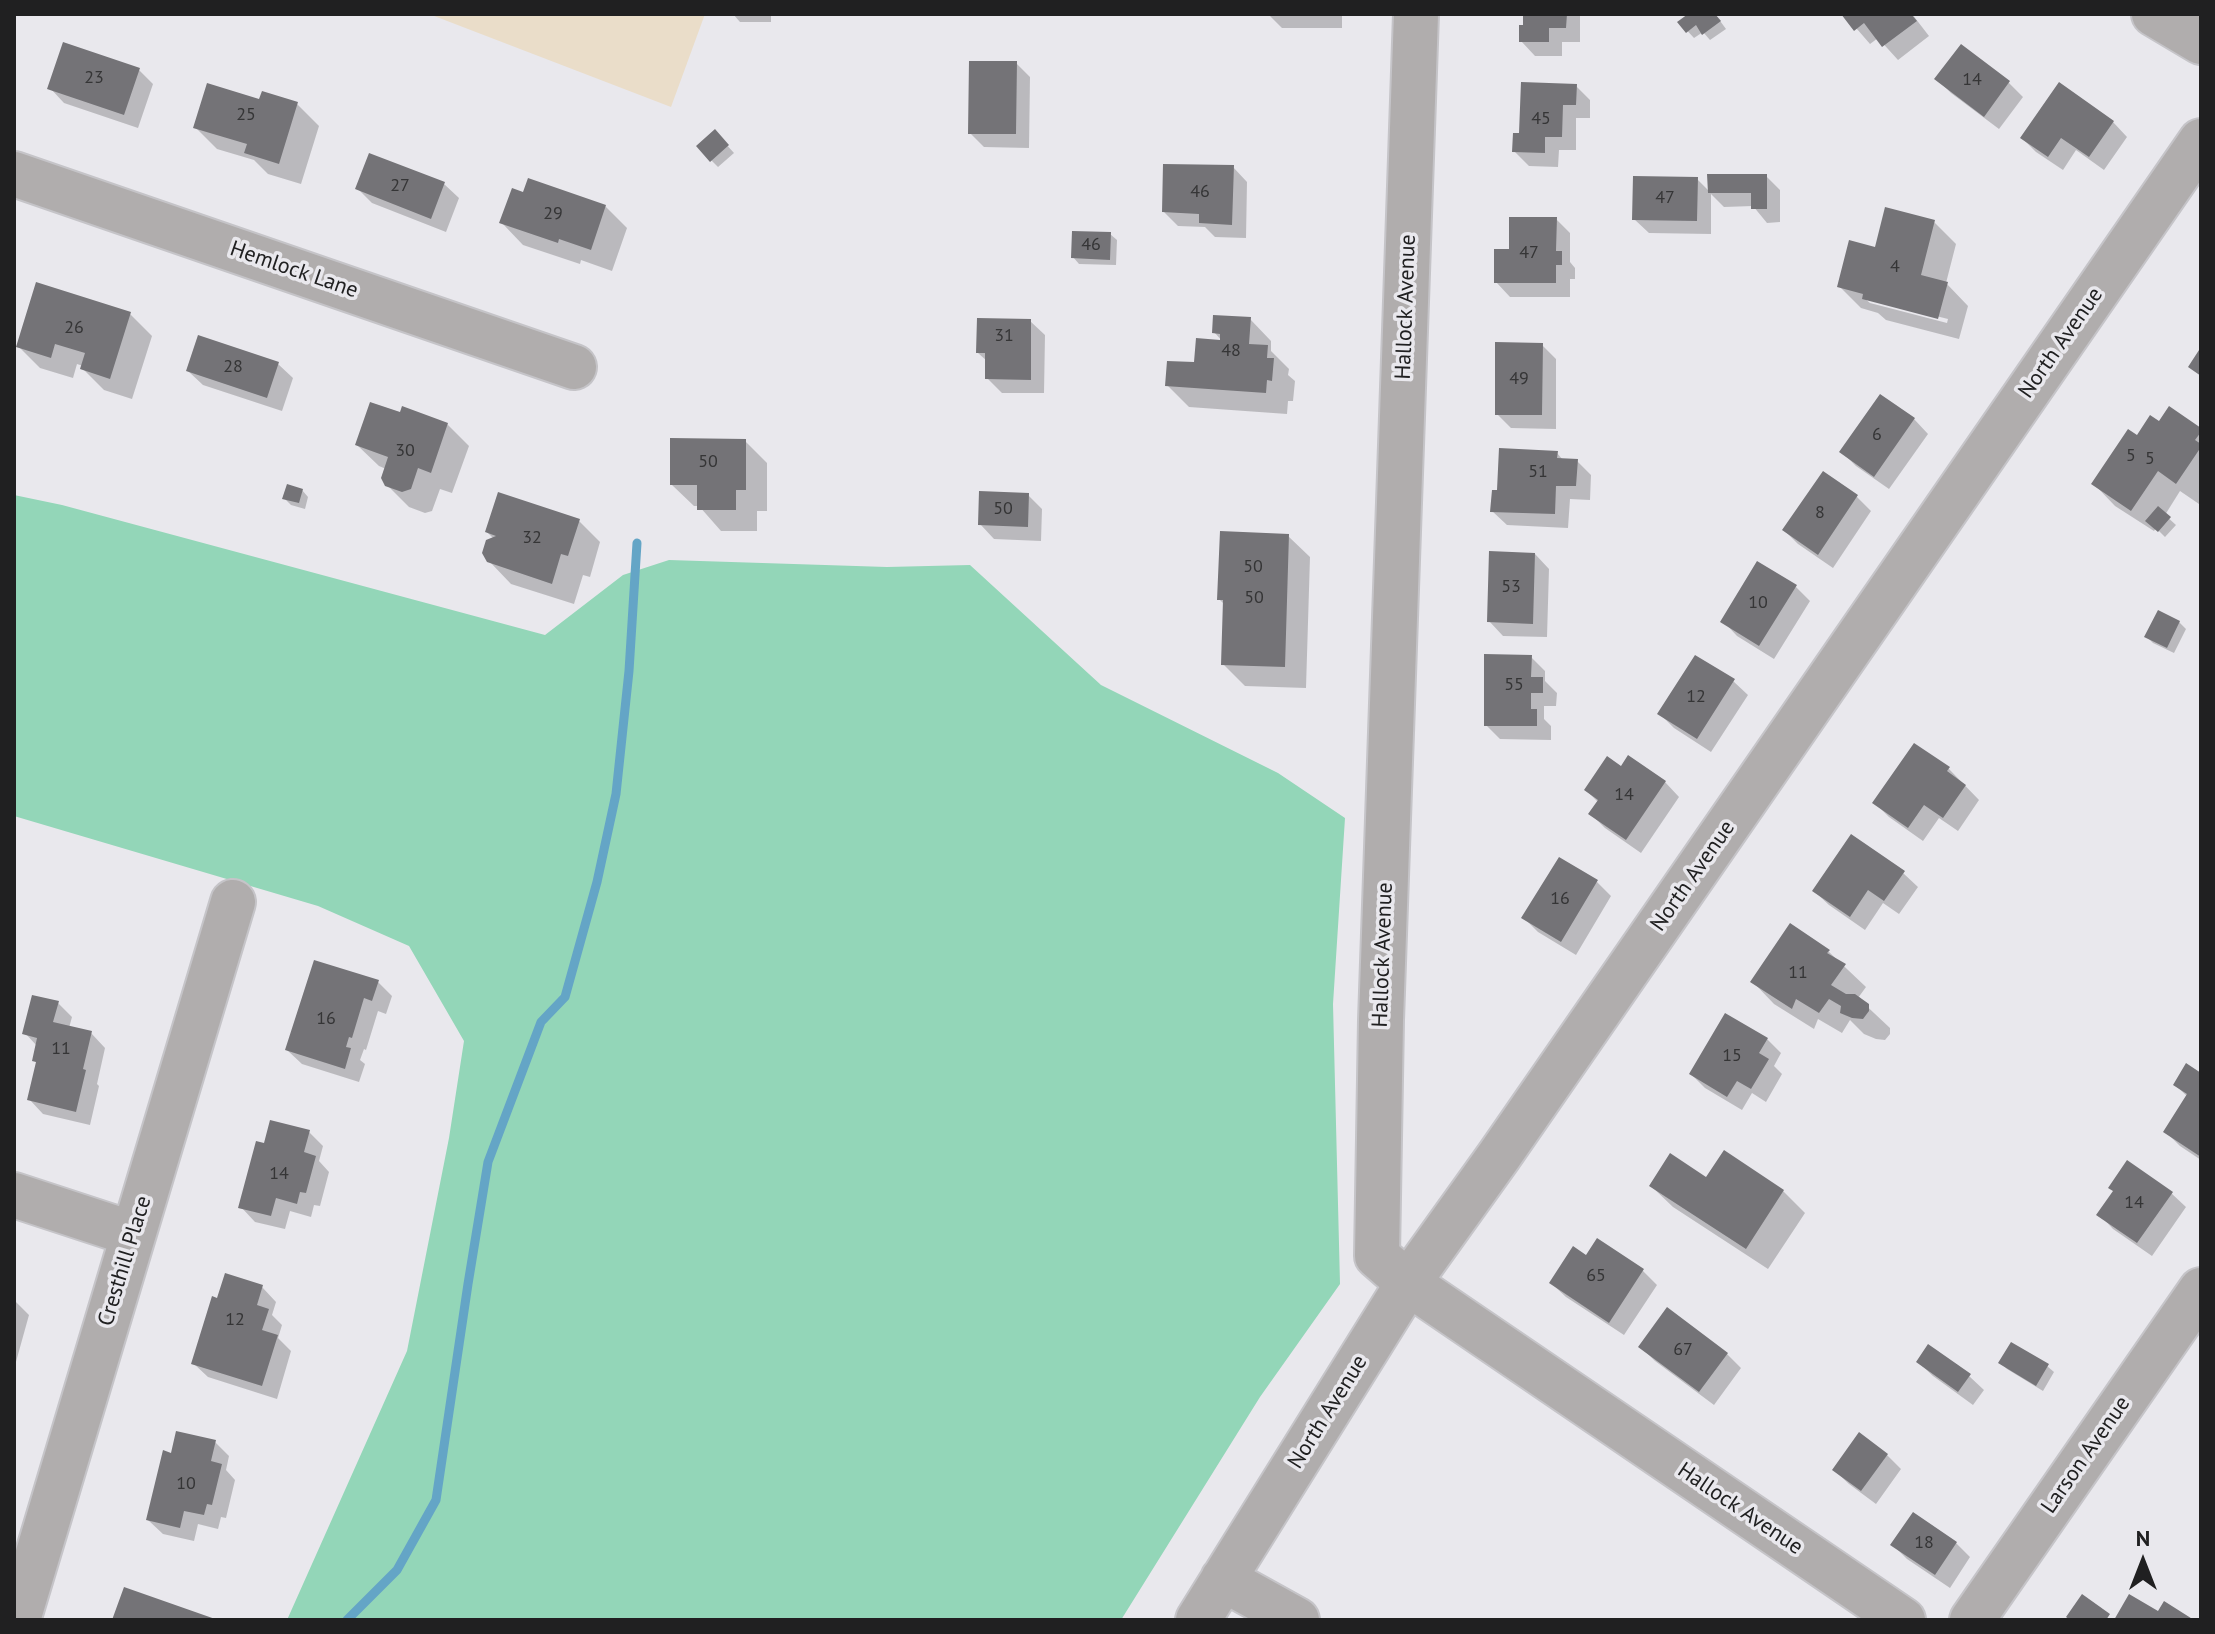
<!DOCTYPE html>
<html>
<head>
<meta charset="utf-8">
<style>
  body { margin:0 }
  #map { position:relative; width:2215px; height:1634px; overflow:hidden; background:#e9e8ed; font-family:"PT Sans",sans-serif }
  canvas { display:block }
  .frame { position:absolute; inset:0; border:16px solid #202021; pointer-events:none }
  .north { position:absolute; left:2103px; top:1522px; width:80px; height:80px; -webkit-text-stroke:6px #e9e8ed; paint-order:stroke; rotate:0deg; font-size:22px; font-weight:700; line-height:32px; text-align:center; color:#202021 }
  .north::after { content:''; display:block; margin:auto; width:28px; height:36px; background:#202021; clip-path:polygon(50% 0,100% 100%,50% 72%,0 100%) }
</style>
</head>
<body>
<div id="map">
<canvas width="2215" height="1634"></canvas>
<div class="frame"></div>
<div class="north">N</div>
</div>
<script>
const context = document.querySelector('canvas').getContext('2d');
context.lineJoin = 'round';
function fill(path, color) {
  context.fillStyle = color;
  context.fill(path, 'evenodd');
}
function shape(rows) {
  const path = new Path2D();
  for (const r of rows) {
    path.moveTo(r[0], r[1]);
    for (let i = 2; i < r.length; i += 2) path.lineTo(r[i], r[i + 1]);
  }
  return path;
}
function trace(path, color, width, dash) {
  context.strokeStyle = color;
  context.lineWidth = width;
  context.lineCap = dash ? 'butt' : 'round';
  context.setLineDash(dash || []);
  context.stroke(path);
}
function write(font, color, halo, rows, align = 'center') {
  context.font = font + ' "PT Sans",sans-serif';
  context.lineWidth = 7;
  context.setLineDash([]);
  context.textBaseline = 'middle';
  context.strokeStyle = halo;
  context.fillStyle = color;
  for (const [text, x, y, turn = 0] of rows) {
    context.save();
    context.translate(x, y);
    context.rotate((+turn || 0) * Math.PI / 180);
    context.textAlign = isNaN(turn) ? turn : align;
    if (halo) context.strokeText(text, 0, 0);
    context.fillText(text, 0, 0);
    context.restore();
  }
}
const education = shape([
  [429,14,705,14,671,107]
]);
const green = shape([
  [14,495,62,505,545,635,623,575,669,560,887,567,970,565,1101,685,1278,773,1345,818,1333,1004,1340,1284,1260,1397,1121,1620,287,1620,407,1351,449,1138,464,1041,409,946,318,906,14,816]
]);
const shadow = shape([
  [733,14,771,14,771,22,740,22],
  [1268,14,1342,14,1342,28,1282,28],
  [1525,14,1580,14,1580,42,1562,42,1562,56,1535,56,1521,41,1525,27],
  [1690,14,1715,14,1726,29,1710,40,1703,32,1694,38,1680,23],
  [1844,14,1912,14,1929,36,1898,60,1878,38,1870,44],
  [1961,47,2009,83,2023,97,1999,129,1951,93,1937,79],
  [1016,63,1030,77,1029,148,984,147,970,133],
  [139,70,153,84,138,128,64,103,50,88],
  [1576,86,1590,100,1590,118,1576,118,1576,150,1559,150,1558,167,1529,166,1514,151,1521,136],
  [260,102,297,104,319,126,301,184,268,174,254,160,217,149,195,127],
  [2113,122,2127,137,2104,170,2076,150,2063,170,2036,152,2022,138],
  [715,132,734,153,718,167,698,147],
  [1233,167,1247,182,1246,238,1215,237,1205,227,1178,226,1164,212],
  [1766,176,1780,190,1780,222,1767,223,1753,206,1724,207,1711,194,1711,234,1649,233,1634,219,1697,179,1710,192],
  [444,184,459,198,446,232,372,203,358,189],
  [605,206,627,228,612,271,581,260,580,264,523,245,502,223],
  [1556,219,1570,233,1570,262,1575,268,1575,279,1570,279,1570,297,1510,297,1496,282,1511,251],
  [1934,222,1956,244,1946,283,1968,306,1959,339,1886,320,1878,313,1861,308,1839,286,1876,249],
  [1864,298,1948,319,1947,323,1870,303],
  [1110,234,1117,240,1116,265,1079,264,1073,257],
  [130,314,152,336,132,399,104,390,82,368,83,366,77,364,73,378,40,368,18,346],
  [1250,319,1271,341,1271,351,1289,369,1288,375,1295,381,1293,401,1288,401,1287,414,1189,407,1167,385,1224,343,1214,332],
  [1030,321,1045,335,1044,393,1002,393,987,378,987,361,978,353],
  [1542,345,1556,359,1556,429,1511,428,1497,414],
  [278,364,293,378,282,411,203,385,188,371],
  [402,415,447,424,469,446,452,493,440,489,432,511,425,513,409,507,387,485,386,469,379,466,357,445],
  [1914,419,1928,434,1889,489,1856,466,1842,452],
  [2159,424,2201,430,2201,501,2199,504,2180,491,2165,515,2176,525,2165,537,2156,528,2154,531,2115,506,2094,484,2137,437],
  [745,441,767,463,767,511,757,511,757,531,721,531,699,506,694,506,672,485],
  [1557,453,1563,460,1577,461,1591,475,1590,500,1570,499,1568,528,1507,525,1492,511],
  [1823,474,1857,497,1871,511,1833,568,1798,544,1784,530],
  [302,490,308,497,305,509,291,505,284,498],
  [1028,495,1042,509,1041,541,994,539,980,524],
  [579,521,600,542,590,577,583,575,574,604,511,584,489,561,494,539,487,532],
  [1288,536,1310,557,1306,688,1245,686,1223,664,1225,605,1219,599],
  [1535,554,1549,569,1547,637,1503,636,1489,621],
  [1796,587,1810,601,1774,659,1737,636,1723,621],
  [2179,622,2186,629,2174,653,2153,643,2146,636],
  [1531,657,1545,671,1545,681,1557,693,1556,706,1544,706,1544,719,1551,726,1551,740,1500,739,1486,725],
  [1733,681,1748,695,1711,752,1674,728,1660,714],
  [1914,745,1949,769,1979,800,1958,831,1939,818,1923,841,1889,817,1875,803],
  [1621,768,1665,782,1679,797,1641,853,1605,828,1591,814,1599,803,1586,790],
  [1903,873,1918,887,1899,914,1883,903,1865,930,1829,905,1814,891],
  [1597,882,1611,896,1576,955,1538,932,1524,918],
  [1791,926,1829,952,1866,987,1858,998,1890,1028,1890,1034,1885,1040,1876,1039,1864,1034,1850,1020,1842,1033,1818,1019,1814,1029,1774,1004,1753,982],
  [378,982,392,996,386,1014,378,1011,366,1050,364,1049,360,1060,365,1064,359,1082,302,1064,287,1050],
  [58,1003,72,1017,69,1028,91,1033,105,1048,97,1084,99,1086,90,1125,43,1114,29,1099,38,1064,34,1060,37,1046,25,1033],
  [1767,1039,1781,1053,1774,1066,1782,1074,1766,1102,1752,1093,1742,1110,1705,1088,1691,1074],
  [2201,1075,2201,1160,2180,1146,2166,1132,2188,1097,2175,1085],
  [309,1132,323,1146,319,1161,329,1172,320,1206,314,1205,311,1217,290,1211,285,1229,255,1222,241,1207,265,1146],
  [1707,1180,1783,1191,1805,1213,1768,1269,1673,1207,1651,1186],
  [2171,1193,2186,1207,2152,1256,2113,1229,2099,1214],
  [1587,1258,1643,1271,1657,1285,1624,1335,1566,1297,1551,1283],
  [262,1287,276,1302,272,1315,282,1325,278,1338,291,1351,277,1399,208,1377,193,1363,218,1300],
  [14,1300,29,1315,14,1369],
  [1641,1347,1727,1354,1741,1368,1714,1405,1655,1361],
  [1918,1362,1969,1376,1984,1390,1973,1405,1933,1376],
  [2001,1363,2047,1366,2054,1372,2043,1391,2007,1369],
  [215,1442,229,1456,226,1470,235,1480,226,1518,221,1517,218,1529,198,1524,194,1541,163,1534,148,1520,172,1455],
  [1887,1455,1901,1469,1876,1504,1849,1484,1834,1470],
  [1913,1515,1956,1543,1970,1557,1950,1588,1907,1559,1893,1545]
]);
const stream = shape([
  [347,1620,397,1570,436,1500,468,1284,488,1162,541,1022,565,997,597,882,616,794,629,671,637,543]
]);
const building = shape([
  [1523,14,1567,14,1566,28,1549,28,1549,42,1519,42,1519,25,1523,25],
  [1688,14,1715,14,1721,21,1702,35,1696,25,1686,33,1677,22],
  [1841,14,1911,14,1917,21,1882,47,1864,23,1854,31],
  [63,42,140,68,124,115,47,89],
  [1961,44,2010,81,1984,117,1934,79],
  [969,61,1017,61,1016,134,968,134],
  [1521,82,1577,84,1576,105,1563,105,1562,137,1545,137,1545,153,1512,152,1513,133,1519,133],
  [2059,82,2114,121,2089,157,2061,138,2048,157,2020,138],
  [207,83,259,99,262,91,298,102,279,164,244,153,247,144,193,128],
  [715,129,729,145,710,162,696,146],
  [369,153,445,182,431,219,355,189],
  [1163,164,1234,165,1232,225,1199,223,1199,214,1162,212],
  [1707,174,1767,174,1767,209,1751,209,1751,193,1708,193],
  [1633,176,1698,177,1697,221,1632,220],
  [528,178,606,205,591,250,559,239,558,243,499,223,512,188,523,192],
  [1885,207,1935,220,1921,275,1948,282,1938,319,1862,299,1863,294,1837,287,1849,240,1875,247],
  [1509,217,1557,217,1556,251,1562,251,1562,265,1556,265,1556,283,1494,283,1494,249,1509,249],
  [1072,231,1111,232,1110,260,1071,258],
  [36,282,131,312,110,379,80,369,85,353,55,344,51,358,16,347],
  [1213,315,1251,317,1249,344,1268,345,1267,358,1274,358,1272,381,1267,380,1266,393,1165,386,1167,361,1194,362,1196,338,1220,340,1220,334,1212,333],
  [977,318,1031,319,1031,380,985,379,985,353,976,353],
  [198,335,279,362,267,398,186,371],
  [1495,342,1543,343,1542,415,1495,415],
  [2201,347,2201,376,2188,367],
  [1880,394,1915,418,1874,477,1839,452],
  [370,402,400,412,402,406,448,423,431,473,418,468,411,489,402,492,385,486,381,478,388,457,355,445],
  [2169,406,2201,428,2201,432,2195,440,2201,444,2201,447,2176,484,2158,471,2131,511,2091,484,2128,429,2137,435,2150,415,2159,421],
  [670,438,746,439,746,490,736,490,736,510,697,510,697,485,670,485],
  [1499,448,1558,451,1557,458,1578,459,1576,486,1556,486,1555,514,1490,512,1492,490,1497,490],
  [1823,471,1858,495,1818,555,1782,530],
  [287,484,303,489,299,503,282,499],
  [979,491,1029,493,1028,527,978,525],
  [498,492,580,519,568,556,561,554,552,584,487,562,482,553,486,540,496,536,485,532],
  [2158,506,2171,517,2158,532,2145,521],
  [1220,531,1289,534,1285,667,1221,665,1223,600,1217,600],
  [1489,551,1535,553,1533,624,1487,622],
  [1757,561,1797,585,1759,646,1720,622],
  [2158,610,2180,621,2167,648,2144,637],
  [1484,654,1532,655,1531,677,1543,677,1543,693,1531,693,1531,709,1537,709,1537,726,1484,726],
  [1695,655,1735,679,1697,739,1657,714],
  [1914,743,1950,767,1947,771,1966,785,1943,818,1924,805,1908,828,1872,803],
  [1628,755,1666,781,1626,840,1588,814,1598,800,1584,790,1607,756,1621,766],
  [1851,834,1905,871,1884,901,1868,890,1850,917,1812,891],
  [1559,857,1598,880,1561,942,1521,918],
  [1790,923,1830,950,1827,953,1846,964,1831,985,1846,994,1855,994,1869,1004,1869,1011,1863,1019,1852,1018,1840,1013,1841,1006,1829,999,1819,1013,1796,999,1792,1009,1750,982],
  [314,960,379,980,372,1001,364,998,352,1038,349,1037,346,1047,351,1048,345,1069,285,1050],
  [32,995,59,1001,53,1022,92,1031,83,1069,86,1070,76,1112,27,1100,36,1062,32,1061,37,1038,22,1034],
  [1725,1013,1768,1038,1759,1053,1769,1059,1751,1089,1737,1081,1727,1097,1689,1074],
  [2186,1063,2201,1073,2201,1157,2163,1132,2187,1094,2173,1085],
  [270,1120,310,1130,304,1152,316,1156,306,1193,300,1192,297,1204,276,1198,271,1216,238,1208,256,1141,264,1143],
  [1724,1150,1784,1190,1746,1249,1649,1186,1670,1153,1706,1177],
  [2127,1160,2173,1192,2137,1243,2096,1215,2113,1191,2108,1188],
  [1597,1238,1644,1269,1609,1323,1549,1283,1573,1246,1586,1255],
  [225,1273,263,1285,257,1305,269,1309,262,1330,278,1335,262,1386,191,1364,212,1296,217,1298],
  [1667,1307,1728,1353,1699,1392,1638,1347],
  [2011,1342,2049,1364,2036,1386,1998,1363],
  [1928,1344,1971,1374,1958,1392,1916,1362],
  [176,1431,216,1440,211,1461,222,1464,212,1505,207,1504,204,1515,184,1511,180,1528,146,1520,163,1450,171,1453],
  [1859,1432,1888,1454,1861,1491,1832,1470],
  [1913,1512,1957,1542,1935,1575,1890,1545],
  [124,1587,218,1620,112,1620],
  [2082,1594,2110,1614,2106,1620,2070,1620,2066,1617],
  [2129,1594,2158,1611,2164,1601,2194,1620,2114,1620]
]);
const minor = shape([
  [1416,14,1381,1020,1377,1256,1408,1283,1903,1620],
  [2154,14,2201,42],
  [14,174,574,367],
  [14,1195,133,1234],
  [1223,1579,1297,1620],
  [18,1620,233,902],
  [1198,1620,1408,1283,1499,1156,2201,141],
  [1972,1620,2201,1290]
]);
const numberNames = [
  ["23",94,78],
  ["14",1972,80],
  ["25",246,115],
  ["45",1541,119],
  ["27",400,186],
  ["46",1200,192],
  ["47",1665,198],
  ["29",553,214],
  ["46",1091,245],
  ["47",1529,253],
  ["4",1895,267],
  ["26",74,328],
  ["31",1004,336],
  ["48",1231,351],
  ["28",233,367],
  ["49",1519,379],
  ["6",1877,435],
  ["30",405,451],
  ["5",2131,456],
  ["5",2150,459],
  ["50",708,462],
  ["51",1538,472],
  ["50",1003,509],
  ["8",1820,513],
  ["32",532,538],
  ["50",1253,567],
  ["53",1511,587],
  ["50",1254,598],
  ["10",1758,603],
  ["55",1514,685],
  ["12",1696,697],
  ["14",1624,795],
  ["16",1560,899],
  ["11",1798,973],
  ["16",326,1019],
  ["11",61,1049],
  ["15",1732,1056],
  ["14",279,1174],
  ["14",2134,1203],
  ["65",1596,1276],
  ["12",235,1320],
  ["67",1683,1350],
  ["10",186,1484],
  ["18",1924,1543]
];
const streetNames = [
  ["Hemlock Lane",294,270,19],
  ["Hallock Avenue",1406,307,-88],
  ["North Avenue",2061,343,-55],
  ["North Avenue",1693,876,-55],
  ["Hallock Avenue",1383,955,-88],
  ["Cresthill Place",125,1261,-73],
  ["North Avenue",1328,1412,-58],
  ["Larson Avenue",2086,1455,-55],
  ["Hallock Avenue",1740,1509,34]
];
fill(education, '#eaddc9');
fill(green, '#93d6b8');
fill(shadow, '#0003');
trace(stream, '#64a5c6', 9);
fill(building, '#747377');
trace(minor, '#c5c4c8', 48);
trace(minor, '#b0adad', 44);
write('18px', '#353536', null, numberNames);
write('22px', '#202021', '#e9e8ed', streetNames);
</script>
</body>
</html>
